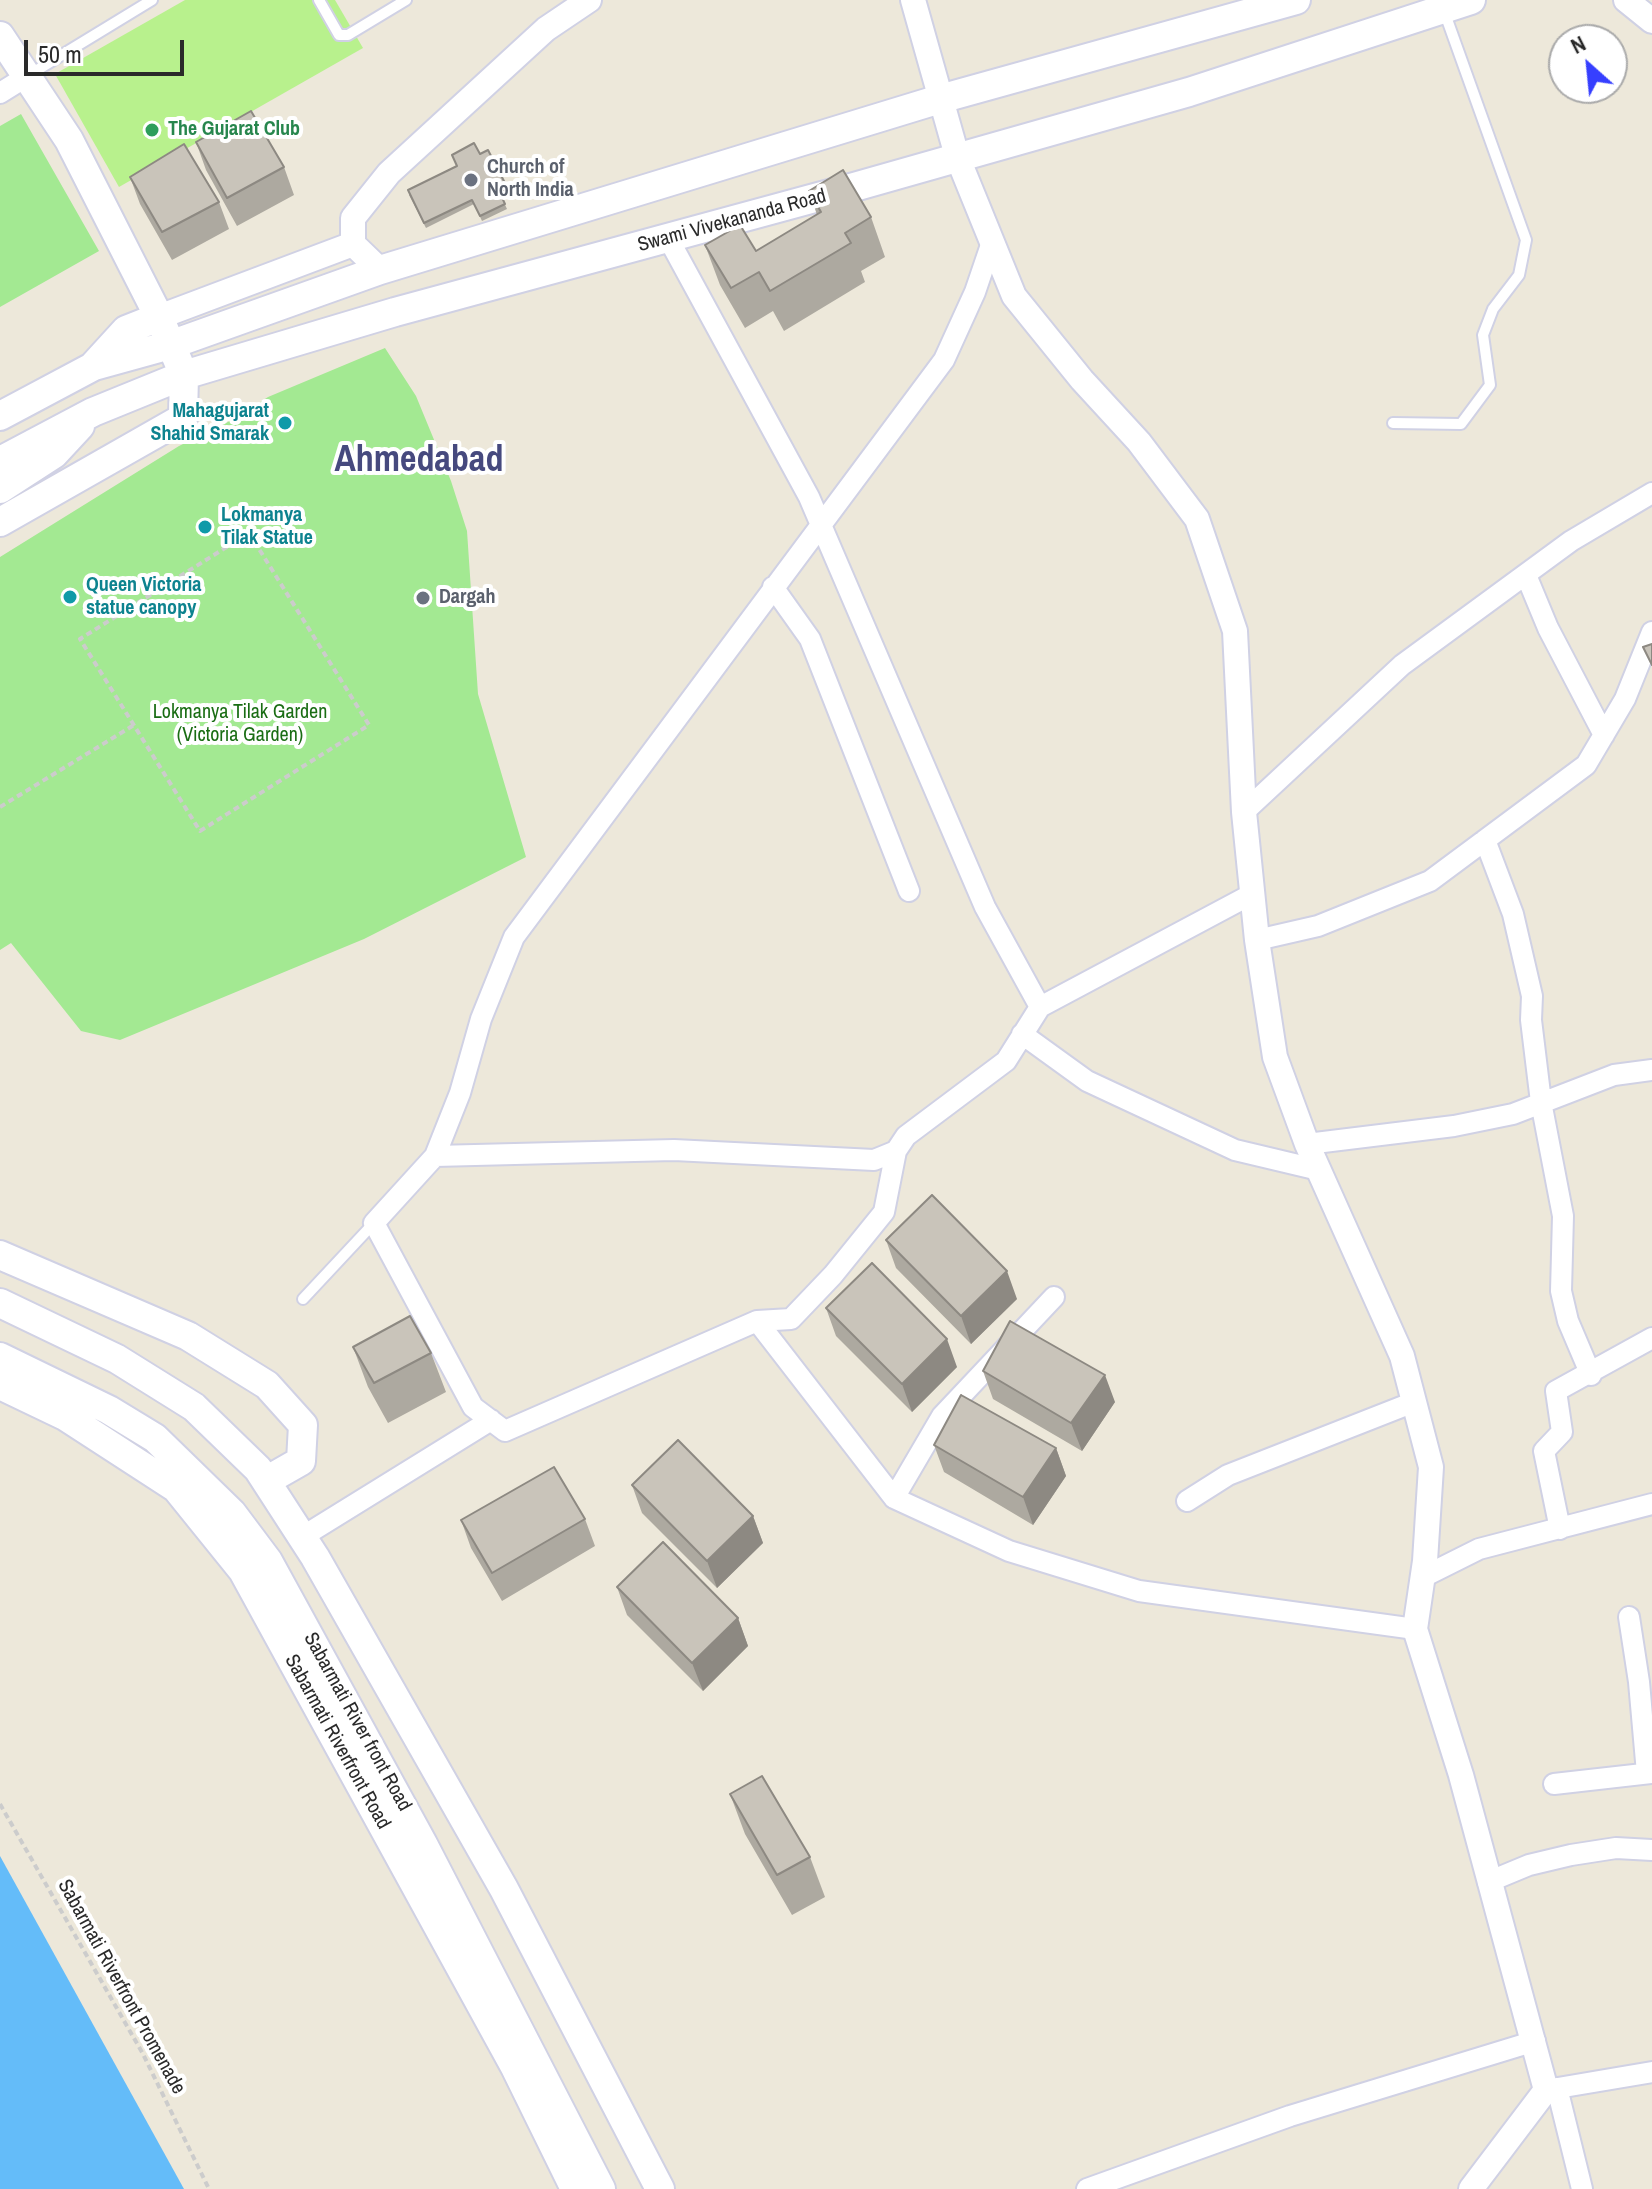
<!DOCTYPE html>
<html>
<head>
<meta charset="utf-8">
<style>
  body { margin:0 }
  #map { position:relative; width:1652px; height:2189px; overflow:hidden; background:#ede8da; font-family:"Archivo Narrow",sans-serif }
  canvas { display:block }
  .north { position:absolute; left:1548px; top:24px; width:80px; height:80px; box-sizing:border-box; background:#fff; border:2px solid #aaa; border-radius:50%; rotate:333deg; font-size:22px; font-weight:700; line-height:32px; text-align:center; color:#2a2a2a }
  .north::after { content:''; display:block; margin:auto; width:28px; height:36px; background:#363fff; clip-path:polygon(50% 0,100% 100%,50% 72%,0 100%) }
  .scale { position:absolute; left:24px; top:40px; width:160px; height:36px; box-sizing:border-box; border:4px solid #2a2a2a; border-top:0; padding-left:10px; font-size:24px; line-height:28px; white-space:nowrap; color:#2a2a2a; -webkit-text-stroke:6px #fff; paint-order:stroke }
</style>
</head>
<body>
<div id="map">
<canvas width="1652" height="2189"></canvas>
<div class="north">N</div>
<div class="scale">50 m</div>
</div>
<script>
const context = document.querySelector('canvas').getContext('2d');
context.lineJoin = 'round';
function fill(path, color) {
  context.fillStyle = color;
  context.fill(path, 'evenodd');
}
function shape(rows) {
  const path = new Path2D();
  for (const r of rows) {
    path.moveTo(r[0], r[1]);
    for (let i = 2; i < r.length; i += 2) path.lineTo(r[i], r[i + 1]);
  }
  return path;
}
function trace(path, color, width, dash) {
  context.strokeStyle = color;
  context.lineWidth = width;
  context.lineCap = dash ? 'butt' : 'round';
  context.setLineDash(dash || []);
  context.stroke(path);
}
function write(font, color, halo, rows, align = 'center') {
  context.font = font + ' "Archivo Narrow",sans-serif';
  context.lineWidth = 8;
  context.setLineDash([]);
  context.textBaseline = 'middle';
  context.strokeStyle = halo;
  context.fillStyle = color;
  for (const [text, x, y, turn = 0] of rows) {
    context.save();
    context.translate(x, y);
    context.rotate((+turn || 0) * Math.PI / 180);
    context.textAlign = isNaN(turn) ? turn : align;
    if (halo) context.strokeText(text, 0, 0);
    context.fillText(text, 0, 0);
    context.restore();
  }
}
const green = shape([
  [21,114,99,251,0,307,0,126],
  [385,348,416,396,451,481,467,531,478,694,526,857,364,939,120,1040,81,1031,11,943,0,950,0,557,179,446,236,418,268,397]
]);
const pitch = shape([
  [185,0,335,0,363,48,119,187,55,74]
]);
const water = shape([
  [0,1856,184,2189,0,2189]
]);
const path = shape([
  [249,533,369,725,200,831,80,639,249,533],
  [0,807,134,725],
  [0,1804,143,2054,209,2189]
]);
const service = shape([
  [319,0,339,35,348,35,406,0],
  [29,75,152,0],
  [1393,423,1461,424,1490,385,1483,335,1493,309,1519,275,1526,240,1444,11],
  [303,1299,374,1223]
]);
const minor = shape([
  [0,93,29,75],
  [668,238,809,497,985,907,1040,1007,1252,894],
  [992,242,975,292,944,360,514,937,481,1019,460,1093,435,1156,374,1223,473,1407,505,1431,757,1321,791,1319,833,1275,884,1212,896,1151,906,1136,1006,1061,1040,1007],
  [1526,575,1548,628,1604,735],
  [773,587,810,639,909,891],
  [1244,812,1402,665,1571,541,1652,493],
  [1485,840,1513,914,1532,996,1531,1020,1541,1102,1563,1216,1561,1291,1568,1321,1591,1375],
  [1257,940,1318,926,1430,881,1586,765,1625,699,1652,632],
  [1022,1034,1087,1081,1235,1150,1319,1170],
  [1307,1144,1454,1126,1513,1114,1614,1075,1652,1070],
  [435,1156,674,1150,874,1160,896,1151],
  [757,1321,894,1498,942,1416,1054,1297],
  [894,1498,1009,1551,1139,1591,1415,1629],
  [1187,1501,1228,1475,1414,1402],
  [1560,1529,1544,1451,1562,1432,1556,1391,1652,1338],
  [302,1537,491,1420],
  [1423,1577,1479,1549,1652,1504],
  [1629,1617,1639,1682,1647,1773],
  [1554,1784,1652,1773],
  [1488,1882,1529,1865,1571,1855,1616,1848,1652,1850],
  [1557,2088,1582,2189],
  [1546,2090,1652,2072],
  [1087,2189,1290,2116,1535,2041]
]);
const tertiary = shape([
  [913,0,957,156,1014,296,1082,380,1139,442,1197,519,1235,631,1244,812,1257,940,1275,1057,1307,1144,1402,1356,1431,1467,1425,1561,1415,1629,1461,1775,1546,2090,1471,2189],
  [1626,0,1652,21],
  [380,270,353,244,353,218,389,173,546,29,589,0],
  [159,317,353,244]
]);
const secondary = shape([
  [0,36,69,140,159,317,184,375,183,418,0,522],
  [94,365,126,330,159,317],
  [0,416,94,366,170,345,380,270,940,99,1296,0],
  [0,461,93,412,184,375,395,312,833,193,1189,92,1471,0],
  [0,489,54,454,80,426],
  [0,1255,188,1336,267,1385,303,1425,301,1461,266,1481],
  [0,1303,117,1359,194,1407,258,1469,315,1557,504,1889,660,2189],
  [0,1357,109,1410,155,1438,232,1513,268,1561,423,1844,601,2189],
  [0,1385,65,1416,176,1488,243,1571,515,2067,575,2189]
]);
const wall = shape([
  [196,142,284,167,294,195,237,226,206,170],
  [480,154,506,185,507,190,500,194,507,209,482,221,474,204,426,228,409,195],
  [130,177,219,202,229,229,172,260,140,204],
  [809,191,871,217,885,257,861,271,865,282,784,331,773,311,745,328,720,285,705,245,756,251,817,215],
  [886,1240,1017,1299,971,1344,896,1268],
  [826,1308,957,1367,912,1412,836,1336],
  [353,1347,431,1353,446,1392,388,1423,368,1387],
  [983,1371,1115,1402,1082,1451,993,1399],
  [934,1445,1056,1448,1066,1476,1033,1525,944,1472],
  [632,1485,753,1516,763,1543,717,1588,642,1513],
  [585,1519,595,1546,502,1601,471,1548,461,1520],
  [617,1587,738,1618,748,1646,703,1691,627,1615],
  [730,1794,810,1857,825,1897,792,1915,745,1834]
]);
const shadedWall = shape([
  [1007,1271,1017,1299,971,1344,961,1316],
  [947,1339,957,1367,912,1412,902,1384],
  [1105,1375,1115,1402,1082,1451,1071,1423],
  [1056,1448,1066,1476,1033,1525,1023,1497],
  [753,1516,763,1543,717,1588,707,1561],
  [738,1618,748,1646,703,1691,692,1663]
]);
const building = shape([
  [251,111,284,167,227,198,196,142,251,111],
  [474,143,480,154,488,150,506,185,498,189,505,204,480,216,472,200,424,223,408,190,457,166,452,155,474,143],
  [184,144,219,202,162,232,130,177,184,144],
  [843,170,871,217,845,233,851,243,770,291,759,272,731,288,705,245,740,225,756,251,821,212,809,191,843,170],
  [1652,644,1652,665,1643,647,1652,644],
  [932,1195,1007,1271,961,1316,886,1240,932,1195],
  [872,1263,947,1339,902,1384,826,1308,872,1263],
  [410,1316,431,1353,374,1383,353,1347,410,1316],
  [1010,1321,1105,1375,1071,1423,983,1371,1010,1321],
  [961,1395,1056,1448,1023,1497,934,1445,961,1395],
  [678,1440,753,1516,707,1561,632,1485,678,1440],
  [554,1467,585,1519,492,1573,461,1520,554,1467],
  [663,1542,738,1618,692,1663,617,1587,663,1542],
  [762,1776,810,1857,777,1875,730,1794,762,1776]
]);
const markers = [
  [152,130,8,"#2e9e5b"],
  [471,180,8,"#6b7280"],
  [285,423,8,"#0f9aa8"],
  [205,527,8,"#0f9aa8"],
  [70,597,8,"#0f9aa8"],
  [423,598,8,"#6b7280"]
];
const leisureNames = [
  ["The Gujarat Club",168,130]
];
const worshipNames = [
  ["Church of",487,168],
  ["North India",487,191],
  ["Dargah",439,598]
];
const streetNames = [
  ["Swami Vivekananda Road",732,221,-15],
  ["Sabarmati River front Road",357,1722,61],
  ["Sabarmati Riverfront Road",337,1742,61],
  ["Sabarmati Riverfront Promenade",121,1987,61]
];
const cultureNames = [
  ["Mahagujarat",269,412,"right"],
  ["Shahid Smarak",269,435,"right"],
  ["Lokmanya",221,516],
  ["Tilak Statue",221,539],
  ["Queen Victoria",86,586],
  ["statue canopy",86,609]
];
const parkNames = [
  ["Lokmanya Tilak Garden",240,713],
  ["(Victoria Garden)",240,736]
];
const townNames = [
  ["Ahmedabad",419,461]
];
fill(green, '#a3e992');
fill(pitch, '#b8f18d');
fill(water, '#64bcf9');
trace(service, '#d0d1e4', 14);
trace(minor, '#d0d1e4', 24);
trace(tertiary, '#d0d1e4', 28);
trace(secondary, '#d0d1e4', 32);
trace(path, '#ccc', 4, [6, 4]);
trace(service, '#fff', 10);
trace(minor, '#fff', 20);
trace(tertiary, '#fff', 24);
trace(secondary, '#fff', 28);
fill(wall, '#ada9a0');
fill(shadedWall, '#8d8982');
fill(building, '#c9c4ba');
trace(building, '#8d8982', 2);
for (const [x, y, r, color] of markers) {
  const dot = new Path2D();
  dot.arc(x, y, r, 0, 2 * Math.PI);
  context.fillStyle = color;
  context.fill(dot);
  trace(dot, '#fff', 3);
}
write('bold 20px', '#27864d', '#fff', leisureNames, 'left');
write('bold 20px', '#5b616d', '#fff', worshipNames, 'left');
write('20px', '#2a2a2a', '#fff', streetNames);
write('bold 20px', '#0d838f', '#fff', cultureNames, 'left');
write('20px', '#1a6d14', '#fff', parkNames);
write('bold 36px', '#46497e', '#fff', townNames);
</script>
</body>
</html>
